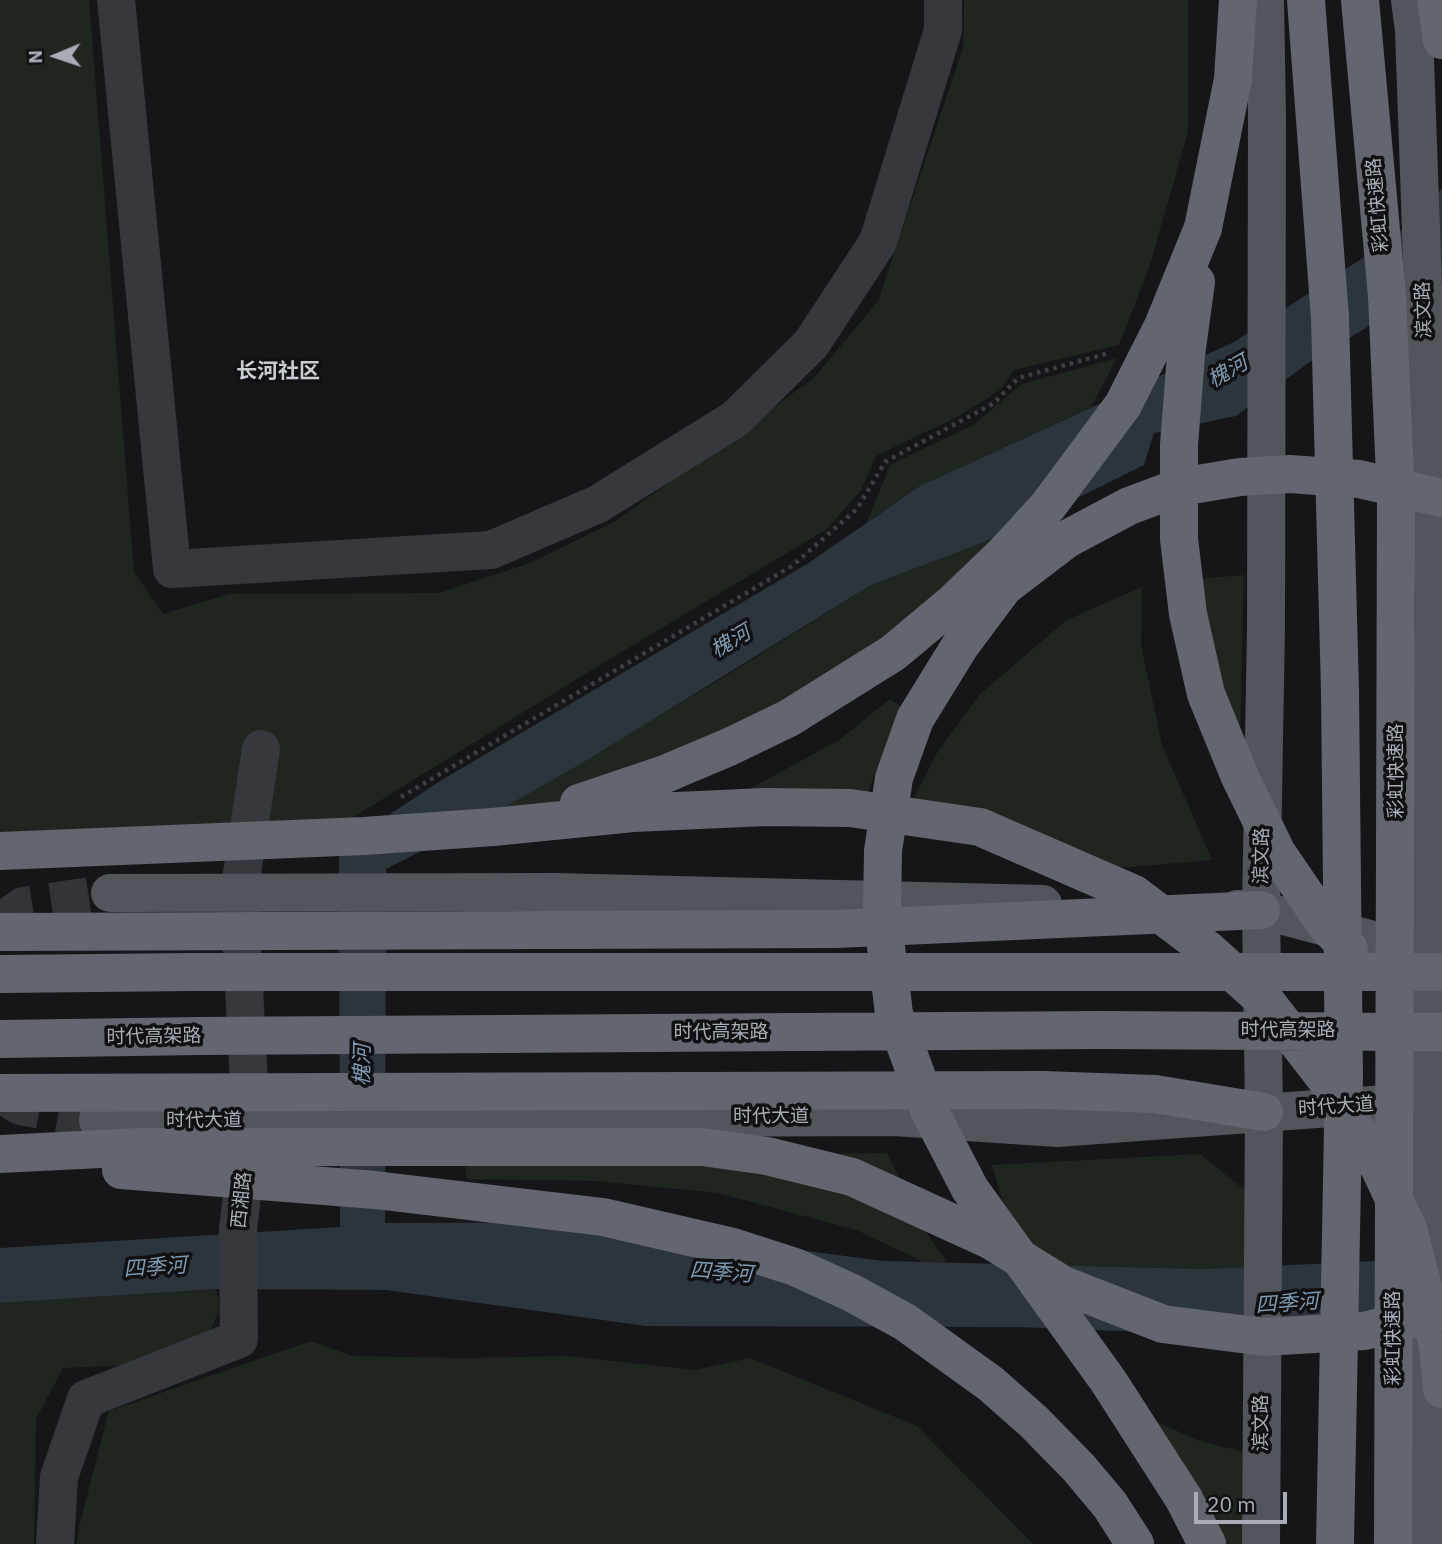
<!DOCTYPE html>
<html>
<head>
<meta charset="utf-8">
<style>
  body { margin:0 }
  #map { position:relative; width:1442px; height:1544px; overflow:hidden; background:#161618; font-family:"IBM Plex Sans",sans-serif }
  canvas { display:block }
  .north { position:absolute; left:21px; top:21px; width:70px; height:70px; -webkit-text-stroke:5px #111113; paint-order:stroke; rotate:268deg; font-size:19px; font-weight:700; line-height:28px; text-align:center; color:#a8adb8 }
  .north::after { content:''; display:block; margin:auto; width:24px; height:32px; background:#a8adb8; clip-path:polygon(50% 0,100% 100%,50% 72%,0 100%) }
  .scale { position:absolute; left:1194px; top:1492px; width:93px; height:32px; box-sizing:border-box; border:4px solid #a8adb8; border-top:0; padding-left:9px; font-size:21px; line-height:24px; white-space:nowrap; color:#a8adb8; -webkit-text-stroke:5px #111113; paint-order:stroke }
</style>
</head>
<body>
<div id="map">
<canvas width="1442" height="1544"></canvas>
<div class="north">N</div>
<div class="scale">20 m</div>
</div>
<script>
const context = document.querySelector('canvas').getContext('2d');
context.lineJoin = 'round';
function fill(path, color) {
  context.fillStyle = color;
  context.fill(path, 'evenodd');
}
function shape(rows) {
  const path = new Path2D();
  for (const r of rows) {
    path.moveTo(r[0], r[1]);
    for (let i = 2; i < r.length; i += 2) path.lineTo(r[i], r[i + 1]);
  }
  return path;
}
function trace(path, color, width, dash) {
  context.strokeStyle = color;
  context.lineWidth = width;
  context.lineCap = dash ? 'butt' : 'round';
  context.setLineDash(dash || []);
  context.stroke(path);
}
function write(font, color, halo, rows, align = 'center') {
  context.font = font + ' "IBM Plex Sans","Noto Sans SC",sans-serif';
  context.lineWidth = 7;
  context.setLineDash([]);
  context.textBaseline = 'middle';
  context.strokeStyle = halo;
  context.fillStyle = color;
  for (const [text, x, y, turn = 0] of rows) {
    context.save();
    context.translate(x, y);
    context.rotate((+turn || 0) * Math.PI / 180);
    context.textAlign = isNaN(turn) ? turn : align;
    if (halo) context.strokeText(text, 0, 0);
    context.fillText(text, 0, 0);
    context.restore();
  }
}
const green = shape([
  [0,0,89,0,134,572,163,614,229,594,439,593,530,563,614,522,814,378,878,301,963,48,964,0,1188,0,1188,132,1149,268,1119,345,1014,370,1000,390,961,415,876,456,861,490,827,529,590,671,326,834,0,839],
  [1117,358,1091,407,920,486,867,522,890,465,973,425,1022,384],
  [1003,535,832,688,656,769,506,819,491,815,734,671,871,585],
  [1244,575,1240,744,1209,652,1197,579],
  [1142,587,1141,645,1162,745,1212,860,1108,869,910,806,937,753,980,694,1067,620],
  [890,699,910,713,877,768,857,821,724,803,839,740],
  [887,1153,926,1233,947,1262,924,1262,856,1230,718,1193,595,1181,467,1179,464,1158],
  [1200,1154,1247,1192,1255,1267,1204,1269,1039,1265,1009,1224,992,1165],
  [216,1289,220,1307,208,1337,133,1365,63,1368,36,1419,34,1544,0,1544,0,1303],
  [311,1341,353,1356,465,1358,567,1356,696,1370,750,1358,917,1426,1033,1544,77,1544,79,1527,109,1411],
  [1139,1414,1200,1441,1252,1454,1253,1544,1191,1544]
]);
const water = shape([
  [1442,189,1442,281,1307,364,1236,416,1154,433,1144,465,1003,535,871,585,582,763,491,815,386,869,385,1223,588,1222,883,1261,1204,1269,1442,1258,1442,1321,1196,1334,1018,1327,646,1326,386,1290,216,1289,0,1303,0,1248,340,1227,339,848,440,781,807,564,920,486,1234,342,1395,237]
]);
const majorTunnel = shape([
  [0,923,23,906,110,893],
  [5,1096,20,1106,98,1120]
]);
const path = shape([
  [401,797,792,566,857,509,885,462,994,403,1018,378,1109,353]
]);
const minor = shape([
  [116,0,172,569,491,550,598,504,735,419,811,344,878,242,943,30,943,0],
  [55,1544,59,1477,86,1399,239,1339,238,1229,251,1121,239,893,261,749]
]);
const major = shape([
  [1410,0,1414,30,1434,602,1426,954,1428,1017,1426,1276],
  [110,893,555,892,1043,904],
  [1237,909,1261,910,1426,954],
  [98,1120,894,1117,1057,1128,1426,1101],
  [1261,1544,1264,1112,1261,910,1266,626,1267,116,1265,0],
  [1424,1544,1426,1347]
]);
const highway = shape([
  [1306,0,1330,318],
  [1360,0,1387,296],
  [1436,0,1442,40],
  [1203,228,1233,79,1238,0],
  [835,929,1261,910],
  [0,974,192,972],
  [0,1039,200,1036],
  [1042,1090,1155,1094,1264,1112],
  [1184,1499,1207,1544]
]);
const highwayBridge = shape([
  [1196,282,1186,355,1179,445,1179,539,1188,614,1206,694,1240,777,1277,853,1326,925,1349,949],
  [1387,296,1396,498,1393,1544],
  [1330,318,1340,691,1344,1077,1335,1544],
  [579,803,665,774,729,747,789,718,893,653,954,602,1004,554,1048,506,1123,405,1163,326,1203,228],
  [0,851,364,836,493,827,633,813,765,807,850,808,980,827,1134,894,1208,950,1267,1003,1326,1079,1379,1167,1408,1229,1438,1345,1442,1389],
  [0,932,835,929],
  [192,972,1442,972],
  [200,1036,1101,1030,1442,1032],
  [0,1093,1042,1090],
  [0,1154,140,1147,702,1147,767,1156,852,1177,992,1241,1063,1285,1163,1324,1264,1337,1364,1331,1442,1312],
  [121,1170,375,1190,603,1217,733,1247,795,1267,852,1293,905,1322,991,1384,1034,1422,1079,1468,1110,1505,1135,1544],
  [1184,1499,1109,1382,970,1189,929,1110,894,1014,882,913,883,851,894,778,915,719,960,646,1004,587,1067,539,1129,506,1180,487,1240,477,1290,474,1359,479,1442,498]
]);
const streetNames = [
  ["彩虹快速路",1378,205,-95],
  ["滨文路",1424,310,-92],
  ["彩虹快速路",1397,771,-90],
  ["滨文路",1262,856,-89],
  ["时代高架路",1288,1031],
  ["时代高架路",721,1033],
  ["时代高架路",154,1037,-1],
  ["时代大道",1336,1107,-4],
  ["时代大道",771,1117],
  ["时代大道",204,1121],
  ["西湘路",242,1200,-84],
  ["彩虹快速路",1394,1338,-90],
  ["滨文路",1262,1423,-90]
];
const neighbourhoodNames = [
  ["长河社区",278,372]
];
const waterNames = [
  ["槐河",1228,372,-30],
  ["槐河",731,642,-31],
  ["槐河",363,1065,-89],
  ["四季河",155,1268,-4],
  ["四季河",721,1273,4],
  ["四季河",1287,1304,-4]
];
fill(green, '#1e261f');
fill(water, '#2c353c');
trace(majorTunnel, '#333438', 38, [38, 19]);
trace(path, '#3d3f44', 4.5, [3.5, 5]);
trace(minor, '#37383d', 38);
trace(major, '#53555c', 38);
trace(highway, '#63666e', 38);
trace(highwayBridge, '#63666e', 38);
write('19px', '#a8adb8', '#111113', streetNames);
write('bold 21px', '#c9ccd4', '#111113', neighbourhoodNames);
write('italic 21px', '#7f9bb3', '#111113', waterNames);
</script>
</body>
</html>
